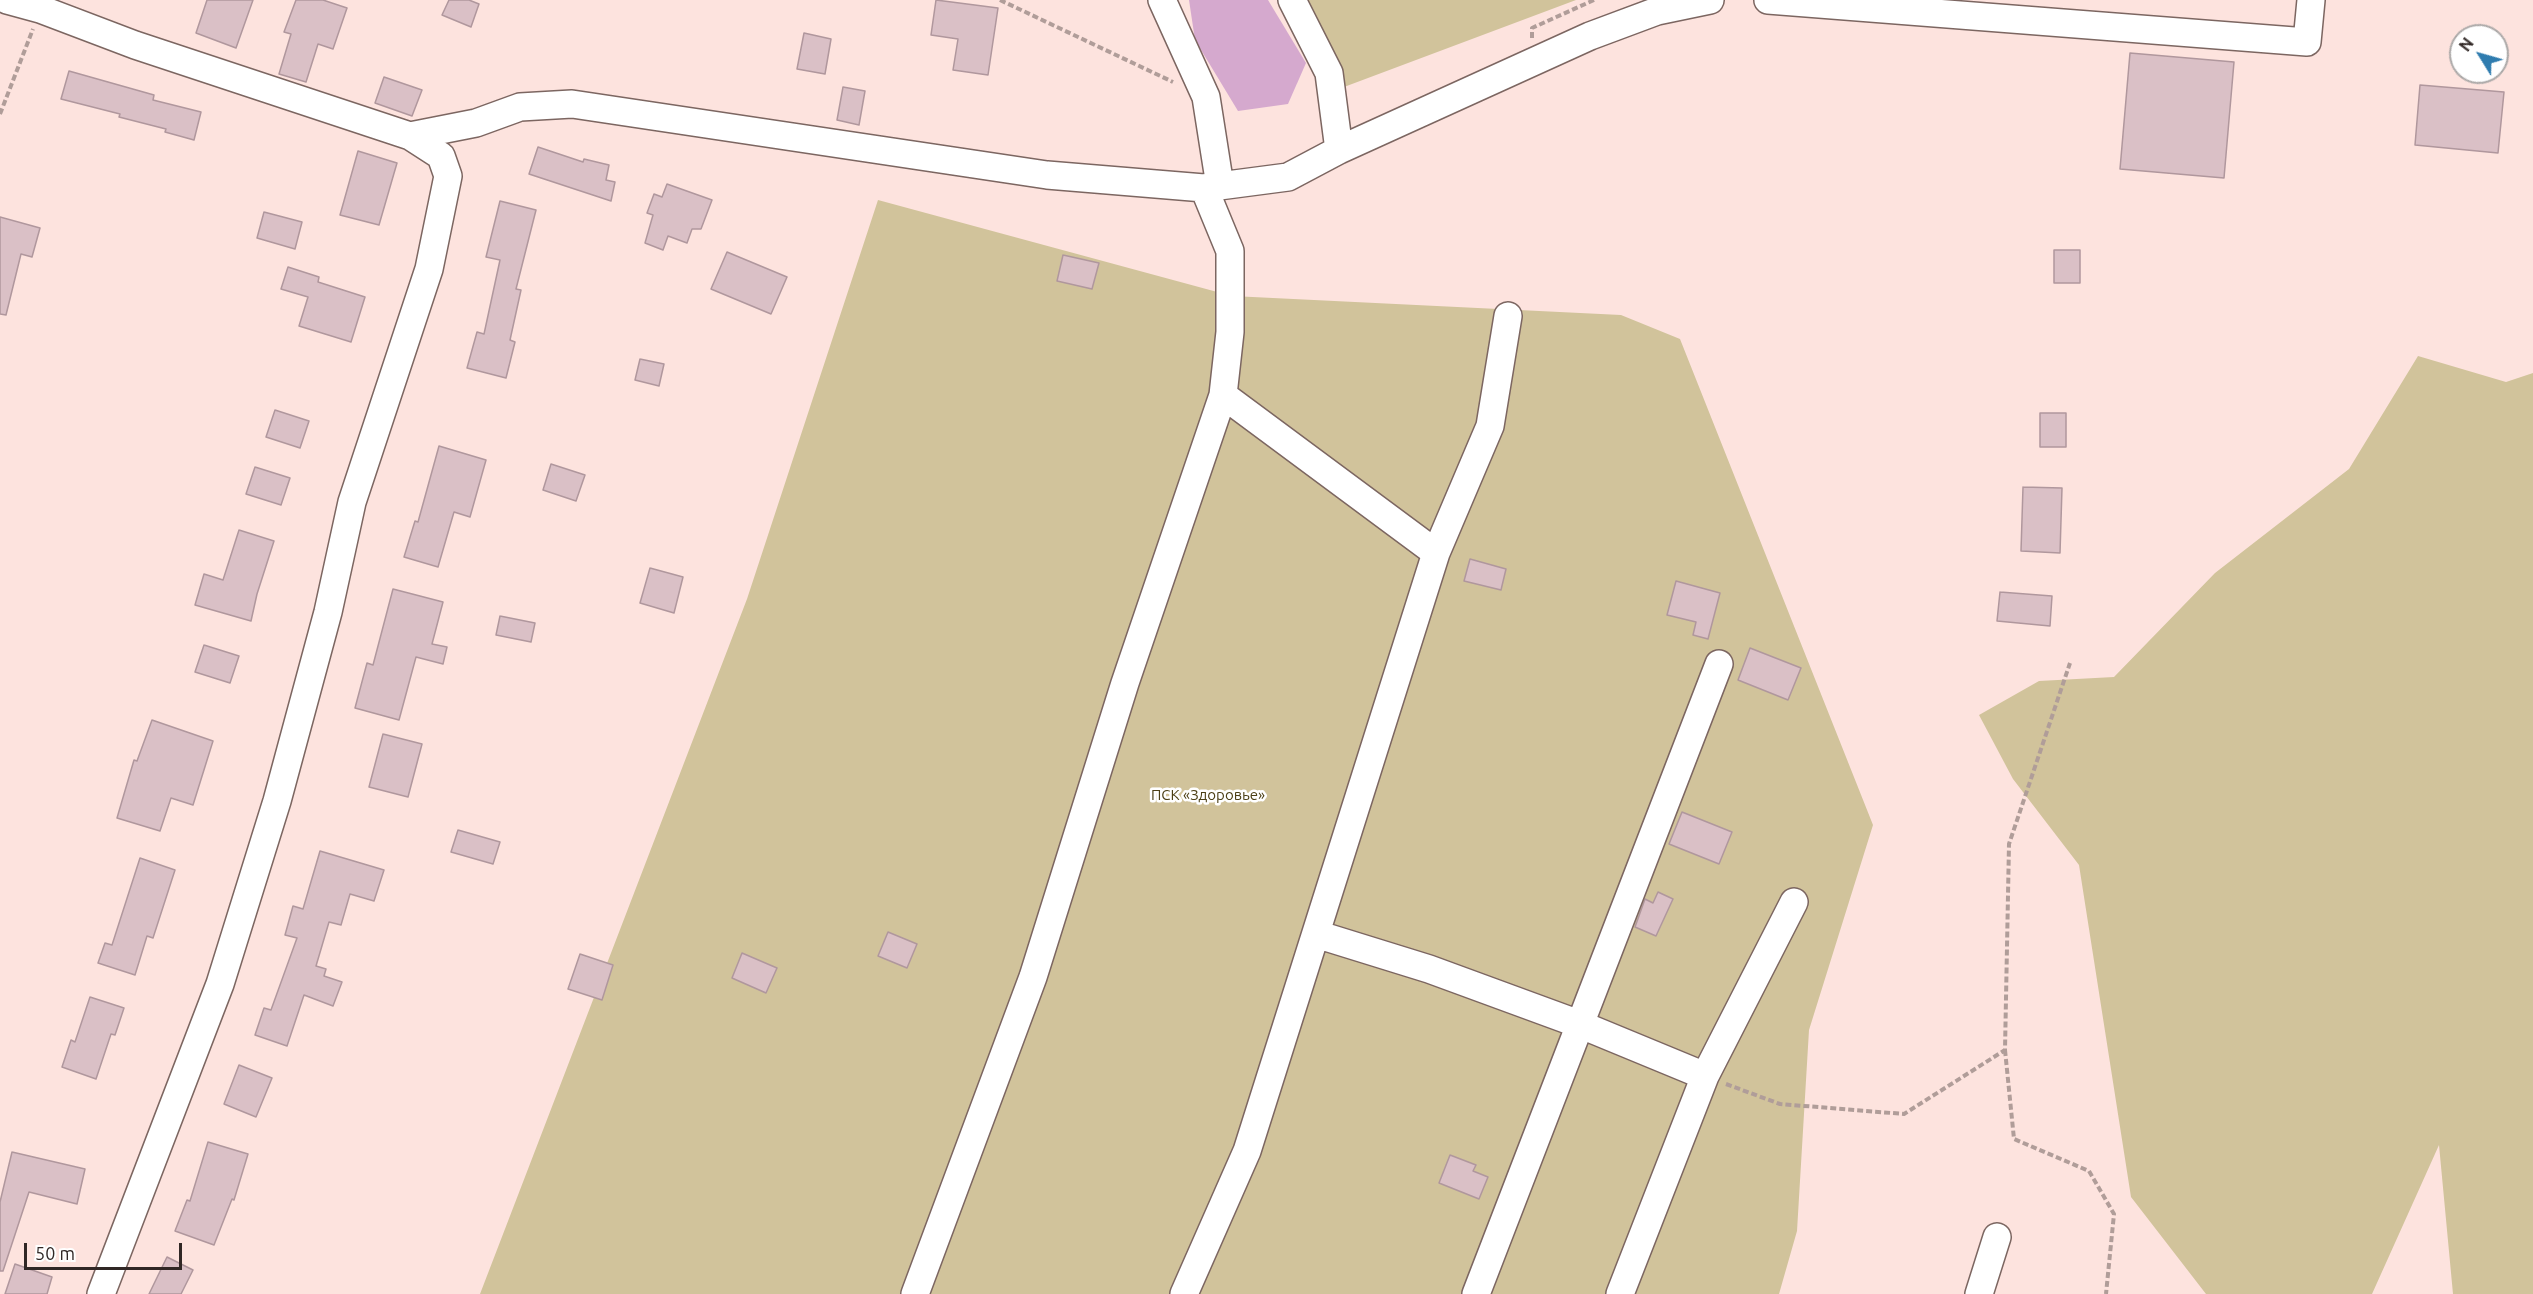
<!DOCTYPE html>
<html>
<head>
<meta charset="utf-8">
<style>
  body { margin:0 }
  #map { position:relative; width:2533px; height:1294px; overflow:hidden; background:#fde3de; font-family:Ubuntu,sans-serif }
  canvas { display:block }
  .north { position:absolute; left:2449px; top:24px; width:60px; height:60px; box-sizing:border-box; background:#fff; border:2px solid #aca9a8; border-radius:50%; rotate:307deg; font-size:16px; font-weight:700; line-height:24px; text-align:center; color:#302725 }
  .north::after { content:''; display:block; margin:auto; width:21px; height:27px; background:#2f7caf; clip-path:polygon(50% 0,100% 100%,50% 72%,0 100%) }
  .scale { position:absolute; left:24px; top:1243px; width:158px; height:27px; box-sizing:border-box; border:3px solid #302725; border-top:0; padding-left:8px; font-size:18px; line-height:21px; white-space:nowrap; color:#302725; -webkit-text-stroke:4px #fff; paint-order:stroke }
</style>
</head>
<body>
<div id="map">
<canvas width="2533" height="1294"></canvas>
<div class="north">N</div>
<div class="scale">50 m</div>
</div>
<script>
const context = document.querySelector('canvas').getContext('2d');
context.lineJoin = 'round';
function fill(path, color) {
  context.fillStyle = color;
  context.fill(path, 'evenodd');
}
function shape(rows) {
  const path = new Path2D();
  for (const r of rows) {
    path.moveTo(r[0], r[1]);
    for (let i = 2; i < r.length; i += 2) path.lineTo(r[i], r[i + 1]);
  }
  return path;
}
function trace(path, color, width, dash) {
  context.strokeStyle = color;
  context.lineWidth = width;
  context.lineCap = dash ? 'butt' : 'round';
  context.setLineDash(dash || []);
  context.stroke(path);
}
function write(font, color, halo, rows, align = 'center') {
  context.font = font + ' Ubuntu,sans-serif';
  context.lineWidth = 5;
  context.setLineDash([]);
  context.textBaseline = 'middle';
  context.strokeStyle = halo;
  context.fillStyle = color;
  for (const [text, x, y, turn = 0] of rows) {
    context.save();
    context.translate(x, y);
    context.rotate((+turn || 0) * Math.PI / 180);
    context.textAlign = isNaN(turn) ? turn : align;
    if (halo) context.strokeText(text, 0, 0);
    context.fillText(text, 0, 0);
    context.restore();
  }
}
const green = shape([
  [1305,0,1576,0,1344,87],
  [878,200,1232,296,1621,315,1680,339,1873,825,1809,1030,1797,1231,1779,1294,480,1294,747,599],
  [2418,356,2506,382,2533,373,2533,1294,2453,1294,2439,1145,2372,1294,2206,1294,2131,1197,2079,865,2013,779,1979,715,2039,681,2114,677,2215,573,2349,469]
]);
const water = shape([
  [1189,0,1268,0,1306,63,1288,104,1238,111,1195,40]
]);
const building = shape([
  [207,0,253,0,236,48,196,33,207,0],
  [296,0,323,0,347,8,333,49,318,44,306,82,279,74,291,34,284,32,296,0],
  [449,0,469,0,479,4,471,27,442,15,449,0],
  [936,0,998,8,988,75,953,70,958,39,931,35,936,0],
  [804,33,831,39,825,74,797,69,804,33],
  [2130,53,2234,62,2224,178,2120,169,2130,53],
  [69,71,154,95,153,100,201,112,194,140,165,132,166,129,119,117,120,114,61,99,69,71],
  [384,77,422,90,412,116,375,103,384,77],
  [2420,85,2504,92,2498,153,2415,145,2420,85],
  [843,87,865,91,859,125,837,120,843,87],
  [538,147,583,162,584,159,609,165,606,180,615,182,611,201,529,174,538,147],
  [358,151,397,163,379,225,340,215,358,151],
  [667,184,712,200,701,229,692,229,687,243,668,236,663,250,645,243,653,215,647,213,654,194,662,197,667,184],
  [500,201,536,210,516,289,521,290,510,340,515,342,506,378,467,368,477,332,484,334,500,260,486,257,500,201],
  [264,212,302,222,295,249,257,238,264,212],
  [0,217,40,228,32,257,21,254,6,315,0,314,0,217],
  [2054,250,2080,250,2080,283,2054,283,2054,250],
  [727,252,787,277,771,314,711,289,727,252],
  [1063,255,1099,263,1092,289,1057,281,1063,255],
  [288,267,319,277,318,282,365,297,351,342,299,326,308,297,281,289,288,267],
  [640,359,664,364,659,386,635,380,640,359],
  [275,410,309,421,300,448,266,437,275,410],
  [2040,413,2066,413,2066,447,2040,447,2040,413],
  [439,446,486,460,470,517,454,512,438,567,404,557,415,521,418,522,439,446],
  [551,464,585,475,576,501,543,490,551,464],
  [255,467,290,478,281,505,246,494,255,467],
  [2023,487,2062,488,2060,553,2021,551,2023,487],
  [239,530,274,541,257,594,251,621,195,605,204,574,223,580,239,530],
  [1470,559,1506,569,1501,590,1464,581,1470,559],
  [650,568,683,577,674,613,640,603,650,568],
  [1676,581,1720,593,1708,639,1693,635,1696,622,1667,615,1676,581],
  [393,589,443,602,432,644,447,647,443,664,416,657,399,720,355,708,367,663,373,665,393,589],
  [2000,592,2052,596,2050,626,1997,621,2000,592],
  [500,616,535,623,531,642,496,635,500,616],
  [204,645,239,656,230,683,195,672,204,645],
  [1750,648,1801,668,1788,700,1738,680,1750,648],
  [152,720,213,741,193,805,171,798,160,831,117,818,134,760,137,761,152,720],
  [383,734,422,744,408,797,369,787,383,734],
  [1682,812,1732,832,1719,864,1669,844,1682,812],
  [458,830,500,842,493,864,451,852,458,830],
  [320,851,384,870,374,901,350,894,341,925,329,922,316,966,326,969,324,976,342,982,333,1006,304,995,287,1046,255,1035,264,1008,271,1010,297,938,285,935,293,906,303,909,320,851],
  [140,858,175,870,153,938,147,936,135,975,98,963,105,943,112,945,140,858],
  [1658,892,1673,899,1656,936,1635,927,1645,899,1653,903,1658,892],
  [888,932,917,944,907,968,878,956,888,932],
  [742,953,777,968,766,993,732,978,742,953],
  [580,954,613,965,602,1000,568,989,580,954],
  [90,997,124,1008,115,1035,111,1034,96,1079,62,1067,71,1040,75,1042,90,997],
  [239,1065,272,1078,256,1117,224,1104,239,1065],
  [208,1142,248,1154,234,1200,232,1199,214,1245,175,1231,187,1200,190,1201,208,1142],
  [12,1152,85,1169,77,1204,29,1192,3,1271,0,1271,0,1202,12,1152],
  [1450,1155,1476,1165,1473,1171,1488,1177,1479,1199,1439,1183,1450,1155],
  [167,1257,193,1270,181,1294,149,1294,167,1257],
  [15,1264,52,1277,47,1294,5,1294,15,1264]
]);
const path = shape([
  [1000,0,1173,82],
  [1532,38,1532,28,1594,0],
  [0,114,33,29],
  [2005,1050,2014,1139,2089,1171,2114,1214,2106,1294],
  [1726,1084,1780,1104,1904,1114,2005,1050,2009,844,2070,663]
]);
const minor = shape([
  [7,0,40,9,135,45,410,136,476,123,520,107,572,104,1047,175,1204,188,1288,177,1339,150,1590,36,1657,11,1710,0],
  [1162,0,1206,97,1220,186],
  [1292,0,1329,73,1339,150],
  [1768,0,2307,42,2311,0],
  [1436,553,1490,426,1508,316],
  [1316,934,1429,969,1579,1024,1705,1076],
  [101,1294,220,984,277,801,328,612,352,502,429,269,448,176,441,156,410,136],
  [915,1294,1033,977,1125,683,1223,395,1230,332,1230,251,1204,188],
  [1184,1294,1247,1151,1436,553,1223,395],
  [1476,1294,1719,664],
  [1620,1294,1705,1076,1794,902],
  [1979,1294,1997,1237]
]);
const parkNames = [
  ["ПСК «Здоровье»",1208,795]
];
fill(green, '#d1c39b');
fill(water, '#d5a9ce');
fill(building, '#dac0c6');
trace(building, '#b0979d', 1.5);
trace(minor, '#7c6661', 30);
trace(path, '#b09d99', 4, [6, 3]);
trace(minor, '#fff', 27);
write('15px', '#4c3f15', '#fff', parkNames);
</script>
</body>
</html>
